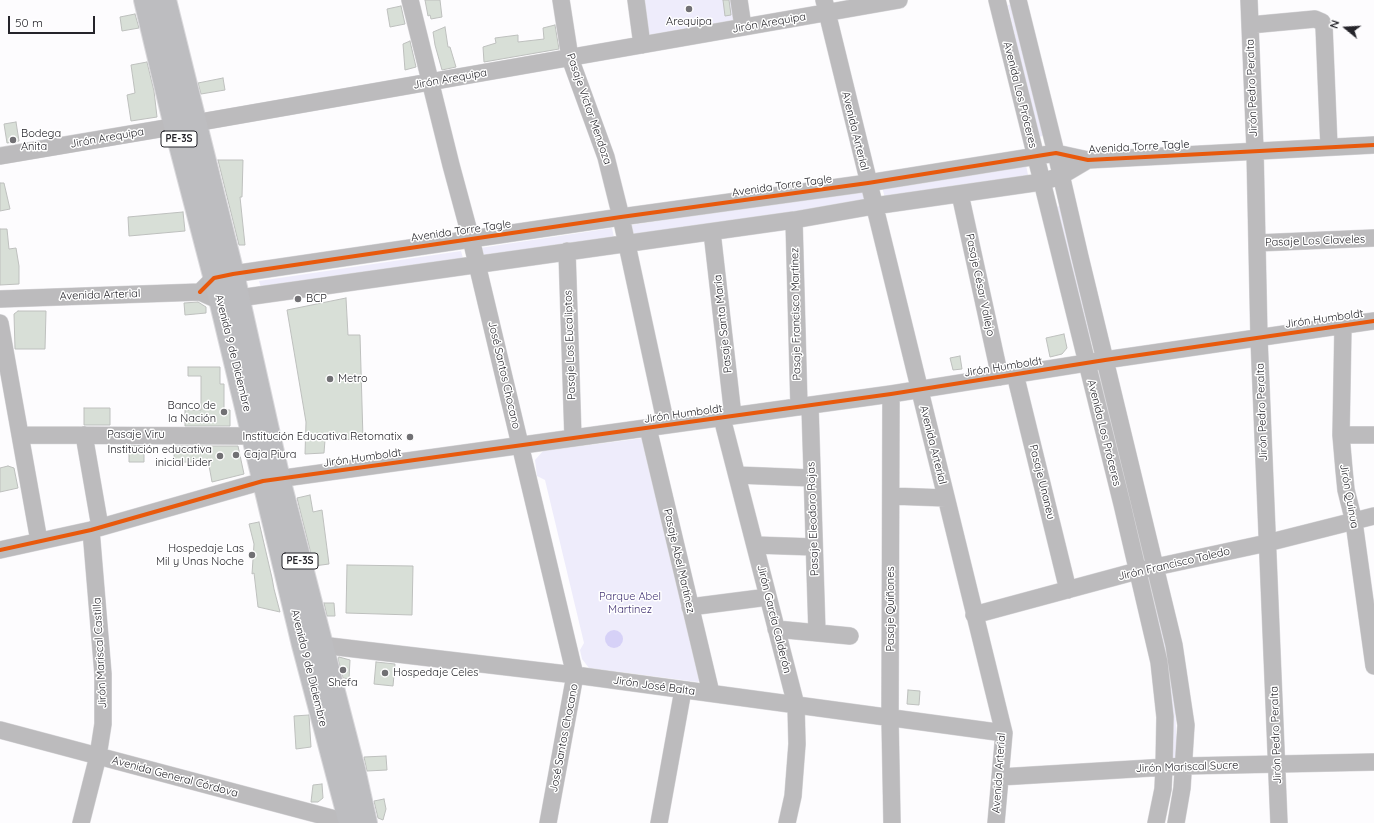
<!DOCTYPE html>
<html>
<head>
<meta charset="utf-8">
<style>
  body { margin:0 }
  #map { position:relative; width:1374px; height:823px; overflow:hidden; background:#fdfcfe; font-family:Quicksand,sans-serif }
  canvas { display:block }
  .north { position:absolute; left:1326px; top:8px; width:40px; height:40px; -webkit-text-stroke:3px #fff; paint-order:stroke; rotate:288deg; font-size:11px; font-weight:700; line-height:16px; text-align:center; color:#25242a }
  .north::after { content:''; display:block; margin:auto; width:14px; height:18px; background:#25242a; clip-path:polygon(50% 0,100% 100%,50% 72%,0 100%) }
  .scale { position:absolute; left:8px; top:16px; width:87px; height:18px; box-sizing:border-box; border:2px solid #25242a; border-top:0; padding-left:5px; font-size:12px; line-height:14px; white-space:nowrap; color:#25242a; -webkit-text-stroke:3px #fff; paint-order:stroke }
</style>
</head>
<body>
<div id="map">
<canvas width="1374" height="823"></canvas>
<div class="north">N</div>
<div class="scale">50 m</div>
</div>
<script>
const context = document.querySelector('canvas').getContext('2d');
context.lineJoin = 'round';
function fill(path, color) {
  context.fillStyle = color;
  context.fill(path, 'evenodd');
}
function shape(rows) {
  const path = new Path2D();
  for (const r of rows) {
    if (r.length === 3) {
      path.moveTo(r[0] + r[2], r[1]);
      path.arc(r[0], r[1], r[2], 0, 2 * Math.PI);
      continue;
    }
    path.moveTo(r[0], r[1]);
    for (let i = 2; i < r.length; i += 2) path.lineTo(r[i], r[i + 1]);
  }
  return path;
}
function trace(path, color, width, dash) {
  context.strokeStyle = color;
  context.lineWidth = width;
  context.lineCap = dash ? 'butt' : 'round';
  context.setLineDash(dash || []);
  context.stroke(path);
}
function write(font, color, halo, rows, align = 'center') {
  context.font = font + ' Quicksand,sans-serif';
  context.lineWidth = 3;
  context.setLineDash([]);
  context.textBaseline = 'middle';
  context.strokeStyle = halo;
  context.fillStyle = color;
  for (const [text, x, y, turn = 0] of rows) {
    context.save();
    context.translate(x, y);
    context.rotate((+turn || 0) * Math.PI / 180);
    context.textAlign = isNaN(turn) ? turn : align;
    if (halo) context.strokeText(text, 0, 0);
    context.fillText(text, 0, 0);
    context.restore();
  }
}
const green = shape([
  [640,0,736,0,735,20,650,35,647,34],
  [1012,4,1043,136,1038,137,1008,5],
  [1026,165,1029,180,886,202,882,187],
  [864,190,867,205,633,240,631,225],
  [1060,206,1093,340,1088,341,1055,207],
  [612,228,615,242,481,260,480,248],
  [461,251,464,262,262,291,259,281],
  [644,438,704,675,698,682,589,668,582,659,580,650,584,643,545,480,537,476,535,460,543,451],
  [1151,574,1174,673,1177,761,1172,762,1144,578]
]);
const water = shape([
  [614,639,9]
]);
const building = shape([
  [425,0,440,0,442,17,431,19,430,15,428,16,425,0],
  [723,0,729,0,731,15,725,16,723,0],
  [401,6,405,24,390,27,387,9,401,6],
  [135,14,139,28,122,31,120,17,135,14],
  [555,25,559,49,484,62,483,47,496,43,495,38,518,35,518,42,544,39,543,28,555,25],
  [445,27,448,47,450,47,456,67,442,70,435,45,433,32,445,27],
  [410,41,416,67,405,70,403,44,410,41],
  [147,62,154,91,157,117,131,121,127,95,135,93,131,65,147,62],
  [223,78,225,90,201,94,198,83,223,78],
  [16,122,19,141,7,143,4,124,16,122],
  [218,160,243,160,242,197,240,197,245,245,239,245,218,160],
  [0,183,4,183,10,209,0,211,0,183],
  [183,212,185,231,129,236,128,217,183,212],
  [0,229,7,229,9,249,16,248,19,266,19,284,0,285,0,229],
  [346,298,348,335,360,335,363,439,325,440,324,453,305,454,306,422,287,310,346,298],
  [198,302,206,307,206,313,185,315,184,303,198,302],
  [18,311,46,311,45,349,15,349,14,314,18,311],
  [1064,334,1067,348,1062,354,1050,357,1046,338,1064,334],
  [960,356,962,369,953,370,950,358,960,356],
  [188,367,220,367,220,384,224,384,224,410,230,410,230,426,185,426,185,410,201,410,201,376,188,376,188,367],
  [84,408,110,408,110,425,84,425,84,408],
  [129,445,144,446,144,462,129,462,129,445],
  [174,446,238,446,244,474,212,482,208,460,192,460,192,462,174,462,174,446],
  [8,466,14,468,18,488,0,492,0,468,8,466],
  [310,495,313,512,322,510,329,564,314,566,297,498,310,495],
  [259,522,272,578,274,589,280,612,258,607,254,573,252,574,254,544,249,524,259,522],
  [347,565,413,566,412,615,346,613,347,565],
  [324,603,334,603,335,616,327,616,324,603],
  [339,657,350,660,349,679,343,678,338,659,339,657],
  [376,662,395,664,393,686,374,684,376,662],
  [908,690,920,691,919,705,907,704,908,690],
  [309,715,311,747,296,749,294,716,309,715],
  [386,756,387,770,367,771,364,757,386,756],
  [322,784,323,798,318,802,311,802,313,785,322,784],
  [384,799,386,809,383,820,378,818,374,801,384,799]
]);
const minor = shape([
  [410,0,451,165,471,239,575,675,548,823],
  [561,0,570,58,606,157,621,217,666,425],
  [636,0,642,45],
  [739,0,743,27],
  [824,0,1004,733,996,823],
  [997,0,1122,504,1159,662,1165,717,1164,767,1163,789,1156,823],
  [1018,0,1056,153,1080,257,1174,645,1186,725,1182,788,1176,823],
  [1249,0,1255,150,1259,338,1279,823],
  [1250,25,1315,19,1322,22,1324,26,1329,147],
  [0,156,195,123,899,0],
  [960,194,1000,377],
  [794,220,799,407],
  [712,232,733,416],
  [1257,243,1374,238],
  [567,251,573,438],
  [200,292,214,278,233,274,621,217,868,183,1056,153,1088,160,1374,145],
  [0,299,200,292,220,301,239,298,794,220,874,206,1041,182,1061,176,1088,160],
  [0,323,39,541],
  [1343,326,1341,435,1344,470,1346,490,1354,522,1374,666],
  [1015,374,1068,590],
  [891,394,890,718,892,823],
  [810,406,817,633],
  [722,418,796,705,797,744,793,796,787,823],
  [648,428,711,693],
  [20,435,253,436],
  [84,435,100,527],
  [1341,435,1374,435],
  [737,475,812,478],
  [891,496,946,498],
  [755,545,814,547],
  [0,550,91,530,263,481,891,394,1105,360,1374,321],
  [690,607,768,597],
  [974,615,1137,571,1267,543,1374,516],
  [776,629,850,636],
  [311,645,321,645,575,675,1004,733],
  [0,730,350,823],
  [1000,777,1184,766,1374,762],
  [81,823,98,756,103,724,103,674,91,530],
  [659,823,683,690]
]);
const major = shape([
  [145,0,175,126,217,287,303,645,350,823],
  [165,0,233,274,279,479,354,769,366,823]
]);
const cycleway = shape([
  [200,292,214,278,233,274,621,217,868,183,1056,153,1088,160,1374,145],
  [0,550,91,530,263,481,891,394,1105,360,1374,321]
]);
const markers = [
  [689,9,4,"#717074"],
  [13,140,4,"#717074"],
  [298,299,4,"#717074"],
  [330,379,4,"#717074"],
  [224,412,4,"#717074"],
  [410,437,4,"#717074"],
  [236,455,4,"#717074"],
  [220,456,4,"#717074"],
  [252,555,4,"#717074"],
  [343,670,4,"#717074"],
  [385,673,4,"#717074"]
];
const shields = [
  [179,139,36],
  [300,561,36]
];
const shieldNames = [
  ["PE-3S",179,139],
  ["PE-3S",300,561]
];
const poiNames = [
  ["Arequipa",689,22,"center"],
  ["Bodega",21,134],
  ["Anita",21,147],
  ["BCP",306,299],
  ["Metro",338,379],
  ["Banco de",216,406,"right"],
  ["la Nación",216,419,"right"],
  ["Institución Educativa Retomatix",402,437,"right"],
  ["Institución educativa",212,450,"right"],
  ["inicial Lider",212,463,"right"],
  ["Caja Piura",244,455],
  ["Hospedaje Las",244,549,"right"],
  ["Mil y Unas Noche",244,562,"right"],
  ["Hospedaje Celes",393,673],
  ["Shefa",343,683,"center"]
];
const streetNames = [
  ["Jirón Arequipa",769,23,-10],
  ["Jirón Arequipa",450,79,-10],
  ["Jirón Pedro Peralta",1252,88,-92],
  ["Avenida Los Próceres",1020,95,76],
  ["Pasaje Víctor Mendoza",589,109,71],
  ["Avenida Arterial",855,131,76],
  ["Jirón Arequipa",107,138,-10],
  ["Avenida Torre Tagle",1139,147,-3],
  ["Avenida Torre Tagle",782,186,-8],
  ["Avenida Torre Tagle",461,231,-8],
  ["Pasaje Los Claveles",1315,241,-2],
  ["Pasaje César Vallejo",980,285,78],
  ["Avenida Arterial",100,295,-2],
  ["Pasaje Francisco Martínez",796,314,-91],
  ["Jirón Humboldt",1324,319,-8],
  ["Pasaje Santa María",723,324,-96],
  ["Pasaje Los Eucaliptos",570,345,-92],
  ["Avenida 9 de Diciembre",233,353,76],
  ["Jirón Humboldt",1003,367,-9],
  ["José Santos Chocano",504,375,77],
  ["Jirón Pedro Peralta",1262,412,-92],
  ["Jirón Humboldt",683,414,-8],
  ["Avenida Los Próceres",1104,433,76],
  ["Pasaje Viru",136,435],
  ["Avenida Arterial",933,445,76],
  ["Jirón Humboldt",362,458,-8],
  ["Pasaje Unaneu",1042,482,76],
  ["Jirón Quinua",1349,496,80],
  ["Pasaje Eleodoro Rojas",813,519,-92],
  ["Pasaje Abel Martínez",679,561,77],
  ["Jirón Francisco Toledo",1174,564,-13],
  ["Pasaje Quiñones",891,609,-90],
  ["Jirón García Calderón",774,619,76],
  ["Jirón Mariscal Castilla",100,653,-93],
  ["Avenida 9 de Diciembre",309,668,76],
  ["Jirón José Balta",654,686,8],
  ["Jirón Pedro Peralta",1276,735,-92],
  ["José Santos Chocano",564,738,-79],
  ["Jirón Mariscal Sucre",1187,767,-2],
  ["Avenida Arterial",999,773,-86],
  ["Avenida General Córdova",175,777,15]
];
const parkNames = [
  ["Parque Abel",630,597],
  ["Martinez",630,610]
];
fill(green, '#eeecfb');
fill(water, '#d6d1f7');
fill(building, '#d8dfd7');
trace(building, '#bec0be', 1);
trace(minor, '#dad9dc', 18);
trace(major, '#dad9dc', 24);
trace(minor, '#bcbbbd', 17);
trace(major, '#bdbdc0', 22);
trace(cycleway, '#e8590c', 4);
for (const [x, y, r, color] of markers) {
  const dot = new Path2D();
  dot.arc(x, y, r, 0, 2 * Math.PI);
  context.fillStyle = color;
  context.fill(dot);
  trace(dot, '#fff', 1.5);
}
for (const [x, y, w] of shields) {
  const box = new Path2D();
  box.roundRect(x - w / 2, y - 8, w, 16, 3);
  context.fillStyle = '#fff';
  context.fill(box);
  trace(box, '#25242a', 1);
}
write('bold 10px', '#25242a', null, shieldNames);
write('11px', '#25242a', '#fff', poiNames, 'left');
write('11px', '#25242a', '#fff', streetNames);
write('11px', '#433474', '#fff', parkNames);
</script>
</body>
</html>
